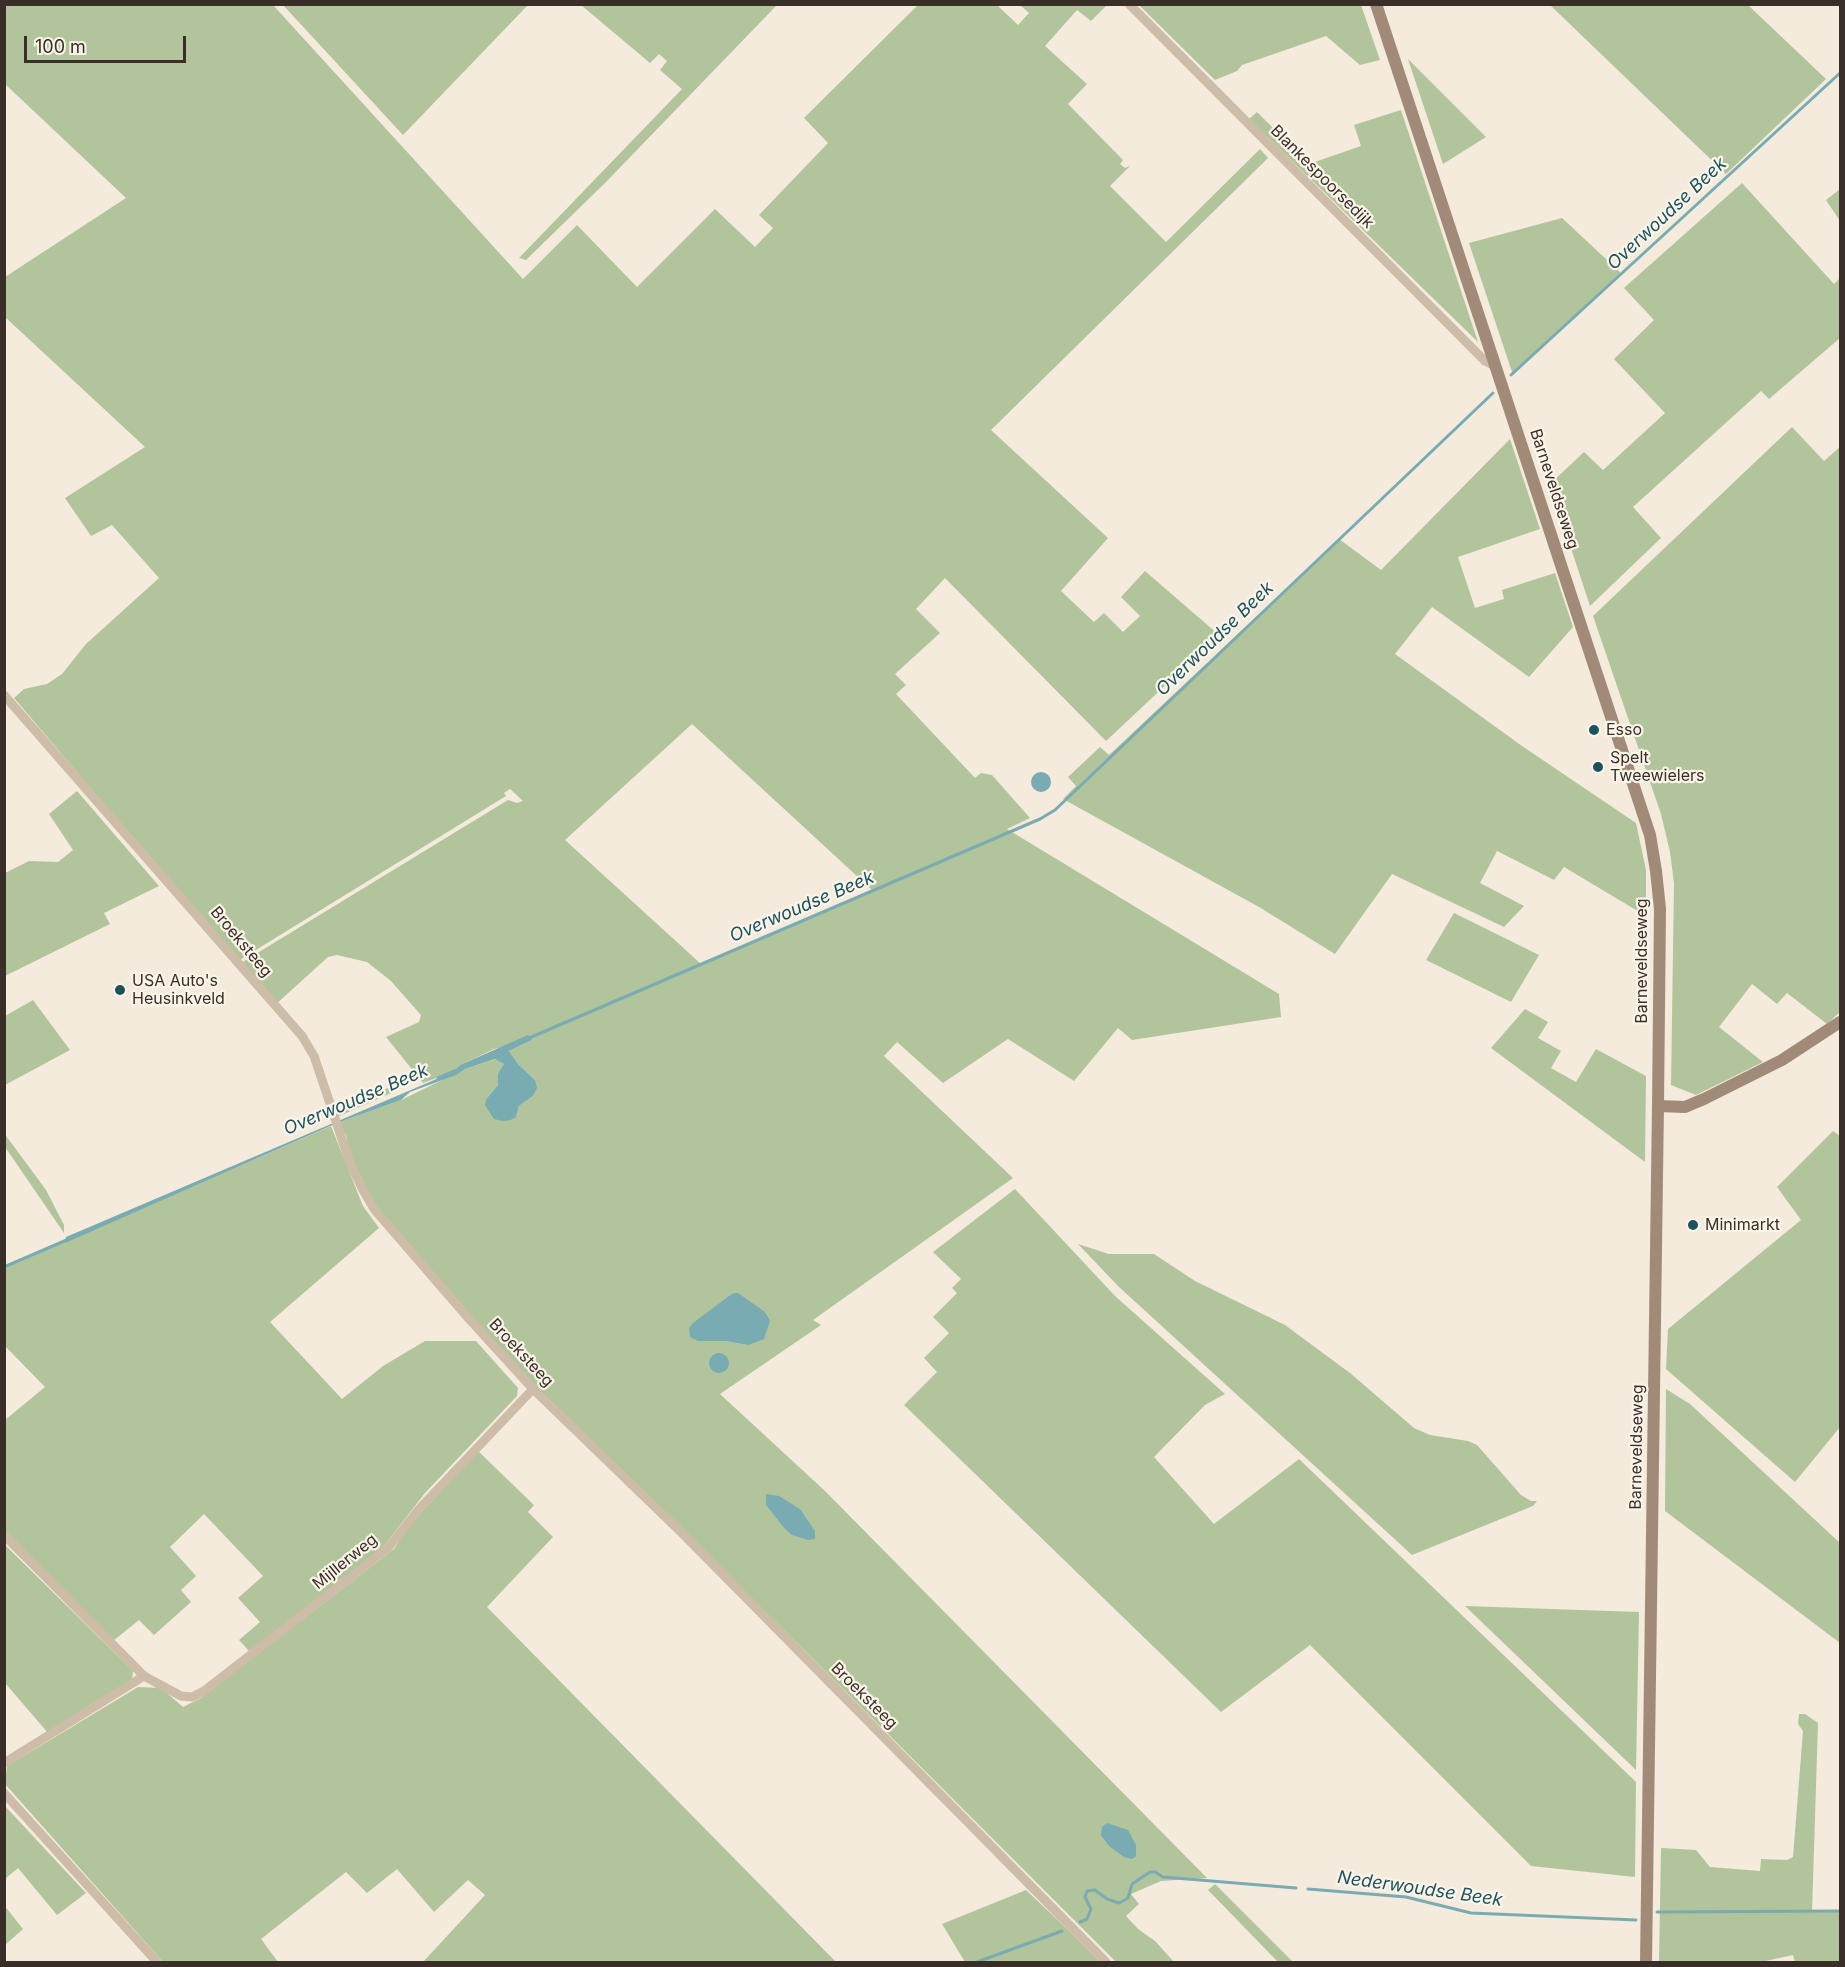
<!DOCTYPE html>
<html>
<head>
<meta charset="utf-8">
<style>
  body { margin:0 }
  #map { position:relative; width:1845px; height:1967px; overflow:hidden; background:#f4ebdc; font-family:Inter,sans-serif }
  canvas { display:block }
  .frame { position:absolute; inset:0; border:6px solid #392f28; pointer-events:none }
  .scale { position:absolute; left:24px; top:36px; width:162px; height:27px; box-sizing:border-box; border:3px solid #392f28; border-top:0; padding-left:8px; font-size:18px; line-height:21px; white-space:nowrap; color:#392f28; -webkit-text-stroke:4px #fbf4e9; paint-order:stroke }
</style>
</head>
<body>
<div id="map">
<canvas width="1845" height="1967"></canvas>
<div class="frame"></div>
<div class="scale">100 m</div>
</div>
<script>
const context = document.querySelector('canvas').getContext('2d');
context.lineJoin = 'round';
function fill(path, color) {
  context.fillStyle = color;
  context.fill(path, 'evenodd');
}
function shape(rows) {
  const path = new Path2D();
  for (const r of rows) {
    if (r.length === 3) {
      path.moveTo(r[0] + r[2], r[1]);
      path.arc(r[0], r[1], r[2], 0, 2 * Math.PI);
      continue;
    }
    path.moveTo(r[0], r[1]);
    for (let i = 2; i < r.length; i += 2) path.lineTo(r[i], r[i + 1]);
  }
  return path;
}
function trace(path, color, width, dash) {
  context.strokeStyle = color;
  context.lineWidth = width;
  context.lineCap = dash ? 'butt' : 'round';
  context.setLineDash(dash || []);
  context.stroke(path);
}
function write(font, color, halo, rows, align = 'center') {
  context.font = font + ' Inter,sans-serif';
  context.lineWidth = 4.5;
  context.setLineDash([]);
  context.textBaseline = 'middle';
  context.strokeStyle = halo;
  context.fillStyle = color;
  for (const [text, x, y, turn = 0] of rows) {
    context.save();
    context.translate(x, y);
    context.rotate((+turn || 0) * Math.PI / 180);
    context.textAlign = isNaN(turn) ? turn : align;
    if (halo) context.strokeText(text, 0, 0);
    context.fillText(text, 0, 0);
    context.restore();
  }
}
const green = shape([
  [4,5,273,5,523,279,577,225,637,287,715,209,755,247,773,228,759,215,828,143,804,118,918,5,997,5,1018,25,1029,13,1020,5,1107,5,1091,21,1077,10,1045,46,1087,84,1068,104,1123,160,1120,164,1125,168,1130,166,1110,186,1166,242,1260,149,1268,158,991,430,1108,538,1061,591,1094,622,1104,613,1123,632,1140,616,1121,597,1145,571,1219,635,1106,741,945,578,916,609,940,633,895,674,906,685,896,694,975,778,981,773,992,775,1030,818,1007,829,1279,994,1281,1017,1132,1040,1118,1028,1074,1081,1008,1039,943,1083,897,1042,884,1056,1013,1178,813,1320,821,1325,720,1394,825,1491,1207,1878,1161,1881,1131,1894,1139,1904,1126,1916,1138,1929,1155,1941,1174,1962,1116,1962,780,1626,499,1351,373,1203,350,1155,346,1135,337,1123,401,1100,465,1069,496,1059,504,1064,498,1085,487,1098,511,1120,516,1116,519,1106,533,1096,535,1080,518,1064,509,1051,532,1040,494,1049,460,1065,453,1072,423,1083,386,1037,419,1022,421,1015,391,981,367,962,337,955,328,957,275,1005,241,963,508,800,517,803,523,801,510,789,504,793,506,796,238,961,14,698,24,689,47,684,62,674,86,644,159,578,112,525,91,536,65,498,145,447,5,317,5,277,126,198,5,84],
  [692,724,872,890,701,964,565,840],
  [733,1293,748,1345,724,1341,698,1341,720,1305],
  [283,5,528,5,403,135],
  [581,5,777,5,606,182,526,260,519,258,682,89,660,70,667,61,659,54,650,63],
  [1139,5,1361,5,1380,60,1360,65,1326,36,1242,65,1237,71,1215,80],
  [1550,5,1748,5,1826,79,1726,174],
  [1408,59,1486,137,1443,164],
  [1401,110,1478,342,1249,119,1257,112,1309,164,1361,146,1354,125],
  [1742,183,1834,284,1840,278,1840,338,1769,399,1761,391,1633,507,1661,538,1590,606,1550,484,1584,452,1603,470,1665,413,1614,359,1654,320,1624,288],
  [1840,189,1840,221,1826,200],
  [1562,218,1621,273,1513,375,1469,243],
  [1792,427,1824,461,1840,447,1840,1012,1827,1024,1787,993,1777,1004,1752,984,1719,1027,1763,1062,1696,1095,1671,1085,1674,883,1670,852,1661,814,1593,616],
  [1510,439,1540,529,1458,557,1475,608,1504,599,1502,590,1555,573,1573,627,1529,677,1432,607,1395,654,1522,746,1636,823,1646,870,1646,916,1564,867,1554,880,1497,851,1480,883,1524,906,1504,927,1392,874,1335,954,1259,907,1063,799,1076,786,1068,777,1100,747,1109,755,1339,539,1381,570],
  [77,791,159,886,104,913,110,924,5,976,5,873,29,861,58,862,73,850,49,814],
  [1454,913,1539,955,1511,1002,1426,960],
  [33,1000,70,1050,5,1085,5,1016],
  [1525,1009,1548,1022,1538,1038,1561,1051,1551,1068,1576,1082,1596,1049,1646,1076,1645,1162,1491,1048],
  [394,1085,398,1090,337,1117,336,1113],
  [331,1126,363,1206,379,1228,270,1322,342,1399,383,1366,425,1341,476,1341,518,1388,517,1396,425,1493,380,1551,249,1651,239,1640,260,1622,238,1598,263,1576,204,1514,170,1547,196,1576,181,1590,191,1602,154,1635,139,1620,113,1641,5,1530,5,1420,45,1387,5,1346,5,1268],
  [1833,1131,1840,1136,1840,1427,1795,1482,1666,1369,1668,1329,1801,1220,1777,1187],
  [4,1133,46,1190,64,1225,64,1233,5,1147],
  [1015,1189,1115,1296,1225,1394,1205,1405,1154,1457,1214,1524,1299,1459,1636,1782,1635,1877,1531,1866,1310,1645,1221,1712,904,1405,937,1372,924,1358,949,1333,933,1317,957,1293,952,1288,961,1279,933,1252],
  [1078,1244,1109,1254,1154,1254,1195,1281,1285,1325,1350,1373,1414,1428,1430,1435,1468,1441,1477,1445,1521,1495,1531,1501,1537,1501,1533,1506,1412,1555,1118,1286],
  [1666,1389,1690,1404,1840,1543,1840,1643,1665,1511],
  [478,1451,534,1505,528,1512,553,1537,487,1607,836,1962,423,1962,485,1895,468,1880,434,1912,397,1869,367,1893,346,1872,261,1939,278,1962,163,1962,5,1784,7,1766,138,1687,161,1688,183,1707,201,1698,394,1549,407,1528],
  [4,1544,133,1671,132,1679,48,1733,5,1683],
  [1465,1606,1639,1612,1636,1770],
  [1799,1714,1805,1714,1818,1723,1812,1912,1840,1912,1840,1962,1795,1962,1793,1955,1761,1962,1659,1962,1661,1848,1696,1850,1710,1867,1760,1871,1761,1859,1787,1860,1793,1857,1803,1731,1798,1724],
  [4,1805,86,1893,57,1915,18,1868,5,1879],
  [1215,1884,1293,1962,1278,1962,1208,1890],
  [1026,1890,1065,1927,1100,1962,965,1962,942,1924],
  [4,1905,23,1929,5,1945,4,1945]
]);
const water = shape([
  [1041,782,10],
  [528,1035,532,1040,509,1051,518,1064,535,1080,537,1088,533,1096,519,1106,516,1117,511,1120,503,1121,494,1119,485,1105,487,1098,498,1085,498,1074,504,1064,495,1059,465,1069,456,1075,410,1092,401,1100,337,1123,65,1243,66,1237,453,1072,460,1065],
  [733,1293,738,1293,765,1312,770,1321,764,1339,748,1345,724,1341,698,1341,690,1337,689,1328,693,1323],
  [719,1363,10],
  [766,1494,779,1496,800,1509,815,1531,815,1539,808,1540,792,1535,785,1529,766,1505],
  [1107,1823,1128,1830,1136,1845,1136,1856,1132,1859,1124,1857,1109,1846,1101,1835,1102,1827]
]);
const stream = shape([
  [1511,375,1840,73],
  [529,1038,1040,819,1055,810,1493,393],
  [438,1078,457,1070],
  [4,1267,69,1239],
  [1308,1889,1406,1897,1471,1913,1636,1920],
  [1657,1912,1840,1911],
  [1080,1922,1087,1919,1091,1909,1085,1897,1087,1891,1095,1890,1107,1899,1119,1903,1128,1898,1132,1884,1150,1872,1155,1872,1163,1877,1296,1888],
  [977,1962,1062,1931]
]);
const street = shape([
  [1129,4,1485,361,1497,367],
  [4,695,302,1036,314,1056,350,1163,363,1190,374,1209,470,1320,533,1389,683,1534,1106,1962],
  [4,1535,144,1676],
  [4,1763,144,1676,181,1696,192,1697,204,1691,388,1548,419,1509,533,1389],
  [4,1793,157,1962]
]);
const secondary = shape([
  [1376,4,1650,835,1656,871,1660,909,1658,1106,1646,1962],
  [1658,1106,1685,1107,1704,1099,1782,1060,1840,1022]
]);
const markers = [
  [1594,730,6,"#1a535e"],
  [1598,767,6,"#1a535e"],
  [120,990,6,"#1a535e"],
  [1693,1225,6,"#1a535e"]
];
const streetNames = [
  ["Blankespoorsedijk",1322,177,45],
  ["Barneveldseweg",1554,489,72],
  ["Broeksteeg",241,942,50],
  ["Barneveldseweg",1642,961,-90],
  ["Broeksteeg",521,1353,47],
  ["Barneveldseweg",1637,1447,-89],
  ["Mijllerweg",345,1562,-39],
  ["Broeksteeg",864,1696,45]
];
const poiNames = [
  ["Esso",1606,730],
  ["Spelt",1610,758],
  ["Tweewielers",1610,776],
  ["USA Auto's",132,981],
  ["Heusinkveld",132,999],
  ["Minimarkt",1705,1225]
];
const waterNames = [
  ["Overwoudse Beek",1667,214,-43],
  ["Overwoudse Beek",1215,639,-44],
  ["Overwoudse Beek",802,907,-23],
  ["Overwoudse Beek",356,1100,-23],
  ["Nederwoudse Beek",1420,1889,8]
];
fill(green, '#b2c49b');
fill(water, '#79abb3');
trace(stream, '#79abb3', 3);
trace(street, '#cdbca7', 9);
trace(secondary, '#a18b78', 12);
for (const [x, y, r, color] of markers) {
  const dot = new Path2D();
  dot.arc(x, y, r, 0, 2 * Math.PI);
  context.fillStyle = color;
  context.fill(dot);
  trace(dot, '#fbf4e9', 2);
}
write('16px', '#392f28', '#fbf4e9', streetNames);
write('16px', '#392f28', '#fbf4e9', poiNames, 'left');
write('italic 18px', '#1a535e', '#fbf4e9', waterNames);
</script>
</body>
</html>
